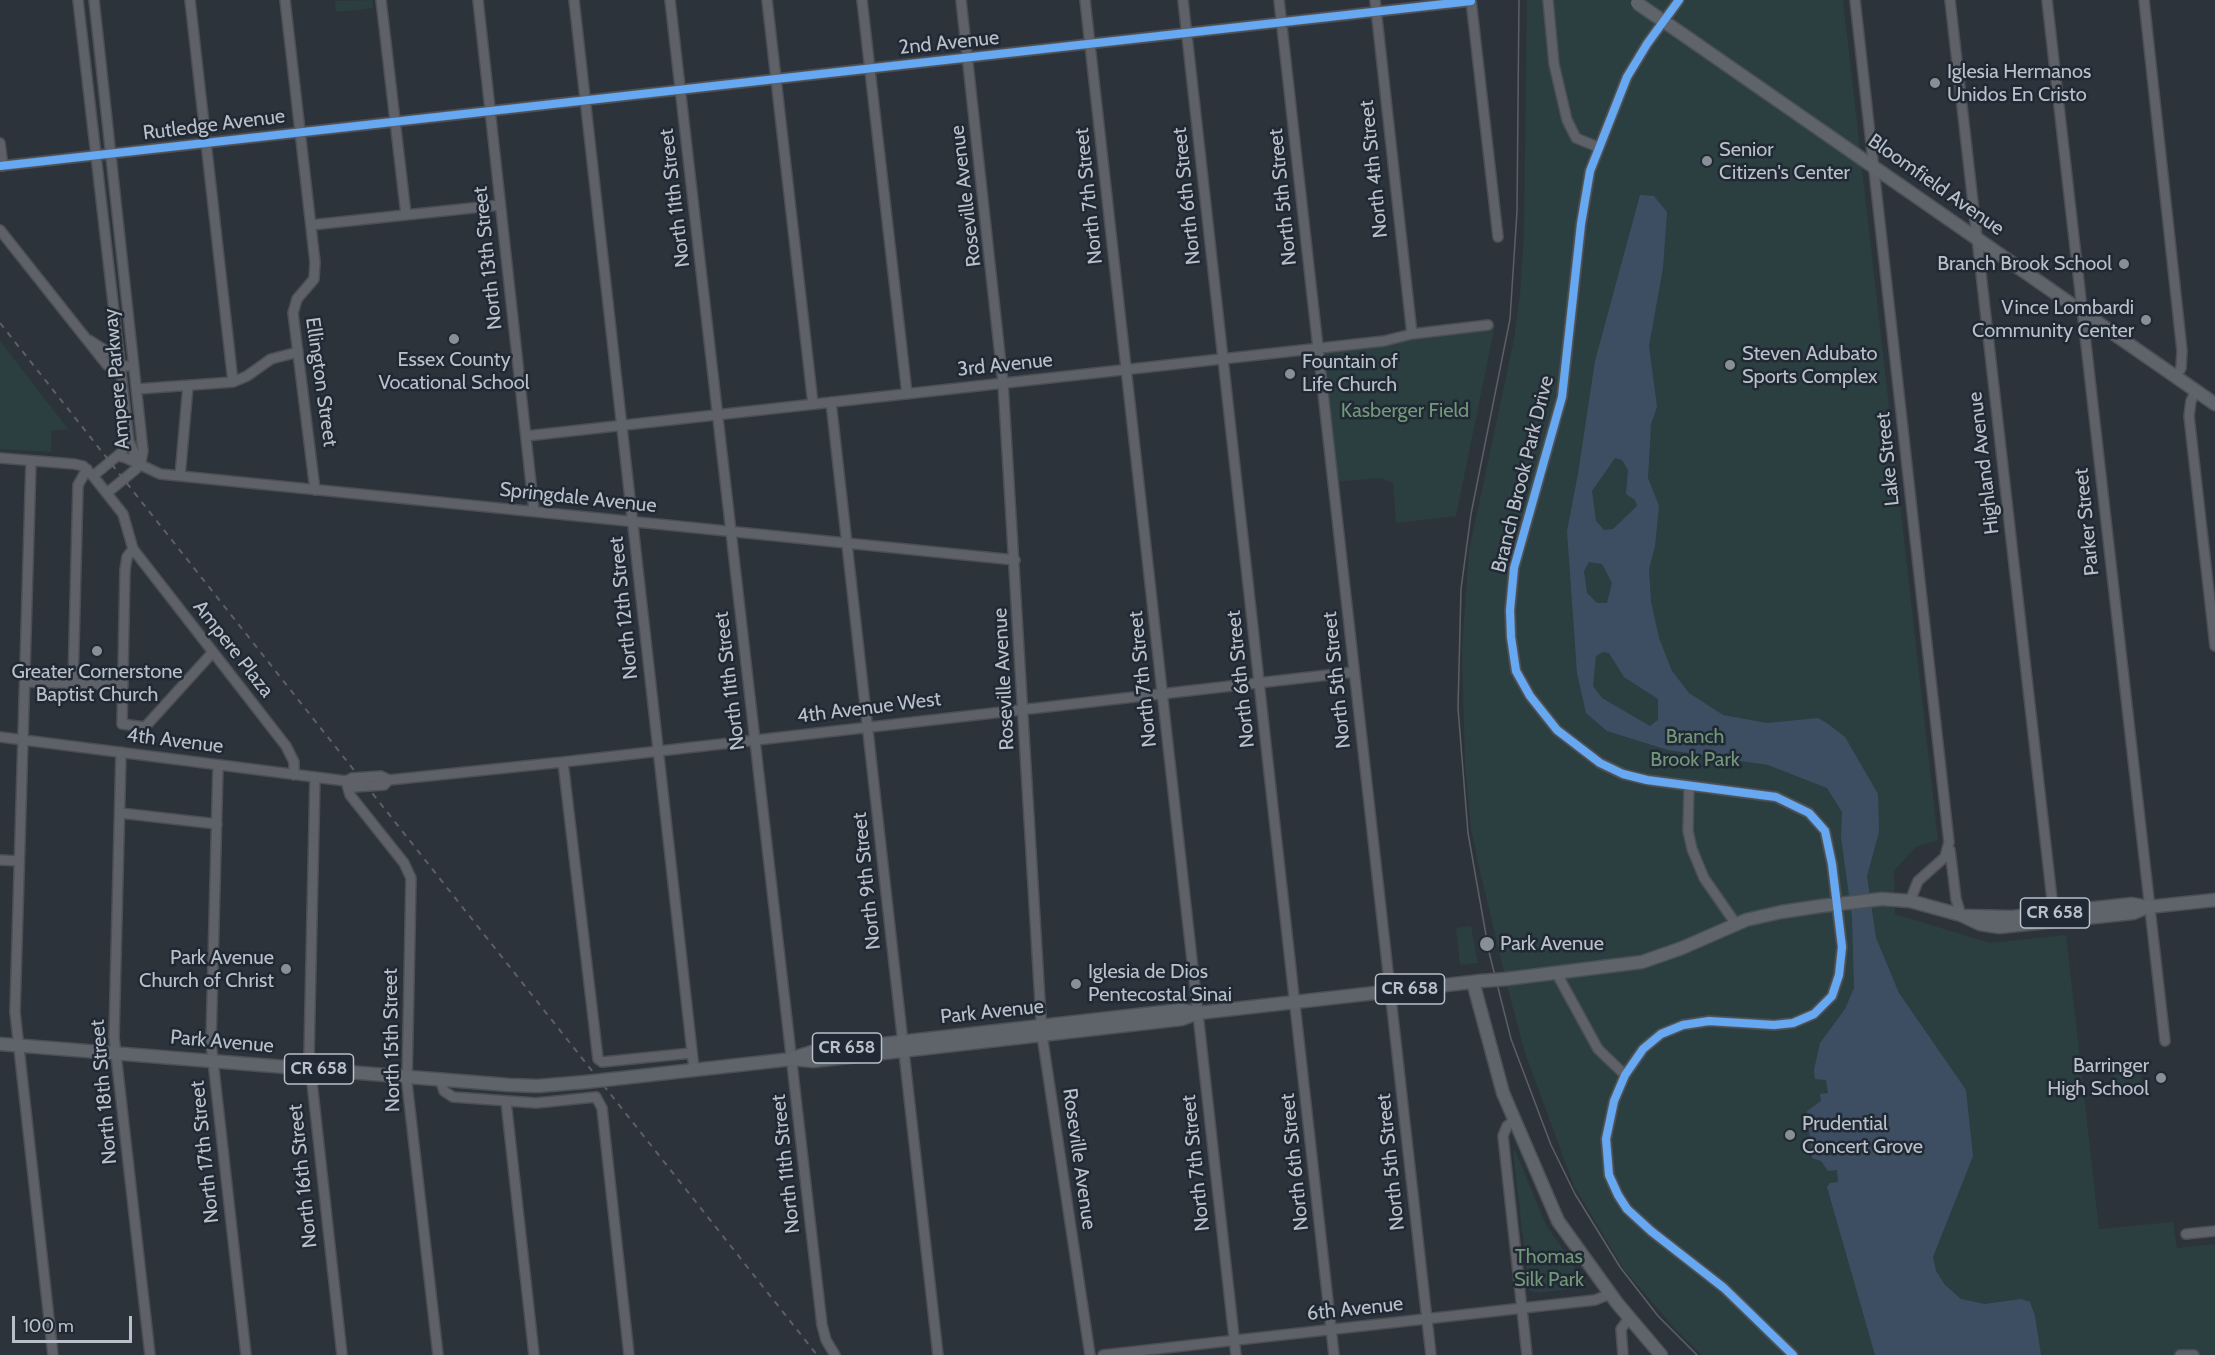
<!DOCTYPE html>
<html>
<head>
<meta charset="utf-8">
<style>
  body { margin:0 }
  #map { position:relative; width:2215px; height:1355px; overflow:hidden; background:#2d333a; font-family:Cabin,sans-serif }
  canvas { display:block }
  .scale { position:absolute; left:12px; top:1316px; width:120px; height:27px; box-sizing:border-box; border:3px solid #b9c0c9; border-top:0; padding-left:8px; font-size:18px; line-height:21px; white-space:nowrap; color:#b9c0c9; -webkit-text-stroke:4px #212934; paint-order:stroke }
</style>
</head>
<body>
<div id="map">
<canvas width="2215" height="1355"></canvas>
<div class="scale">100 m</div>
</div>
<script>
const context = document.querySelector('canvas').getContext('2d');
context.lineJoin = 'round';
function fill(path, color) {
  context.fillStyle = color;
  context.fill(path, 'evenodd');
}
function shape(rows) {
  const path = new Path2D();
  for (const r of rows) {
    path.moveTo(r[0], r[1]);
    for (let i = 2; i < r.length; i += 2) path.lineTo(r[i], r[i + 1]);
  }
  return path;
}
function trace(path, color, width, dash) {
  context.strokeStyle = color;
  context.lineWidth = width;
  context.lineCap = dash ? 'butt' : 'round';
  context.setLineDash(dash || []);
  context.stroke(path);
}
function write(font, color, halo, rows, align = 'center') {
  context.font = font + ' Cabin,sans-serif';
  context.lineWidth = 5;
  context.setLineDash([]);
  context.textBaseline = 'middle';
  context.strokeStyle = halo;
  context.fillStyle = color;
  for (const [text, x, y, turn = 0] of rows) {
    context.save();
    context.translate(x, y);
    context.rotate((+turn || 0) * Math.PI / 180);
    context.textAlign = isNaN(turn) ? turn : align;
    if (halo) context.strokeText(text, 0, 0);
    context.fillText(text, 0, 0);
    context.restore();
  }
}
const green = shape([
  [372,0,373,8,336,12,335,1],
  [1527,0,1843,0,1938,840,1916,847,1894,871,1895,914,1990,943,2066,935,2099,1229,2173,1222,2177,1248,2215,1244,2215,1355,1702,1355,1675,1329,1623,1268,1574,1186,1525,1053,1510,997,1479,867,1471,828,1465,764,1462,649,1469,551,1514,339,1520,294,1524,233],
  [1495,325,1456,516,1396,523,1393,483,1380,478,1334,482,1323,350],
  [0,341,68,429,51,431,51,452,0,449],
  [1471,926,1478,963,1460,965,1456,928],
  [2140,1066,2142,1086,2115,1089,2112,1069],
  [1515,1150,1546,1225,1589,1287,1536,1293,1529,1290,1513,1151]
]);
const water = shape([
  [1640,195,1654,196,1667,212,1663,268,1649,346,1657,407,1651,424,1648,478,1659,506,1655,546,1649,569,1651,602,1659,638,1672,671,1689,693,1723,715,1767,723,1818,718,1828,724,1845,737,1878,794,1879,832,1867,876,1876,938,1899,993,1966,1090,1973,1156,1933,1257,1936,1271,1945,1285,1961,1299,1985,1304,2021,1299,2030,1302,2035,1316,2041,1355,1875,1355,1827,1187,1830,1183,1838,1182,1837,1170,1828,1171,1821,1161,1812,1158,1807,1111,1821,1101,1820,1094,1828,1093,1826,1080,1815,1079,1814,1070,1820,1043,1845,1009,1854,988,1852,917,1841,837,1842,812,1827,788,1768,765,1668,750,1607,731,1586,713,1577,673,1567,531,1578,474,1595,361],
  [1615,458,1622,460,1628,470,1626,494,1635,500,1637,506,1613,529,1604,530,1596,521,1592,491],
  [1589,562,1602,564,1612,583,1607,603,1597,603,1587,593,1584,571],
  [1603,652,1609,653,1624,677,1658,699,1658,720,1650,726,1602,698,1593,686,1596,656]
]);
const minor = shape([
  [78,0,129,441,139,464],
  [94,0,143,451,141,461,136,469,107,493],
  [190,0,233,382],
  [285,0,315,262,314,279,297,299,293,313,315,490],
  [381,0,406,215],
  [478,0,534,511],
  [574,0,694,1069],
  [670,0,822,1325,826,1340,835,1355],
  [767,0,813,404],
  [862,0,907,394],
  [961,0,1003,383,1042,1035,1090,1355],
  [1085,0,1236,1355],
  [1183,0,1334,1355],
  [1279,0,1431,1355],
  [1375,0,1412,334],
  [1471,0,1498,237],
  [1548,0,1554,64,1567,120,1576,138,1598,147],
  [1679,0,1647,44,1627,77,1590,171,1581,224,1562,397,1514,568,1510,610,1511,637,1516,671,1530,696,1557,730,1600,763,1623,774,1647,780,1776,797,1809,813,1825,831,1832,864,1842,947,1839,975,1832,996,1814,1014,1793,1023,1774,1025,1709,1021,1683,1025,1661,1034,1643,1049,1625,1075,1614,1101,1606,1139,1609,1175,1618,1195,1627,1209,1651,1231,1724,1288,1793,1355],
  [1855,0,1949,842,1945,857,1918,881,1910,901],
  [1950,0,2054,917],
  [2047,0,2165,1041],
  [2144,0,2182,351,2181,368,2176,376],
  [0,143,3,166],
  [0,166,1471,1],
  [311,225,500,205],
  [0,230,107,365,127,366],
  [89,340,111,354,120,365],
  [137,389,233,382,247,376,271,359,298,352],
  [2196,391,2191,401,2189,416,2215,646],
  [831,402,938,1355],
  [526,436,1384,341,1412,334,1488,325],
  [118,456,126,458,160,474,1015,560],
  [0,458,74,464,83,466,93,476,123,514,133,549,286,746,294,762,294,775],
  [31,461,15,1012,53,1355],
  [93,476,122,452],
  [180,476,188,386],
  [133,549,127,557,125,570,122,724,145,727,213,652],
  [25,682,123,685],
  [73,684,78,485,87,469],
  [0,737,346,781,354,787,384,785,389,780],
  [121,752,114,1037,150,1355],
  [563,762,598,1059,602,1062,692,1053],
  [218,765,211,1043,246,1355],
  [315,777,309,1055,342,1355],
  [346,781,352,778,381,776,389,780,563,762,1354,672],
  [346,781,350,795,404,863,411,878,407,1083,438,1355],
  [1689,786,1688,831,1692,849,1704,878,1736,924],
  [120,813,217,824],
  [1950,850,1956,899,1961,915],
  [0,860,19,861],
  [1557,974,1598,1049,1625,1075],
  [440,1079,444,1091,453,1097,536,1103,596,1097,602,1108,629,1355],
  [506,1101,534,1355],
  [1515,1120,1507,1126,1503,1136,1527,1355],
  [2186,1234,2215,1231],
  [1103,1355,1595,1300,1610,1294],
  [1623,1355,1621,1329,1629,1318],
  [2180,1355,2194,1355]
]);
const major = shape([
  [1688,38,2215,404],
  [1882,899,1910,901,1961,915,1980,924,1999,927,2133,913,2148,907,2215,900],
  [1967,916,2012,917,2132,904,2148,907],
  [1506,979,1642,962,1682,948,1746,920,1781,912,1821,906],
  [1473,982,1503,1093,1558,1221,1617,1303,1661,1355],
  [0,1044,509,1085,538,1086,586,1082],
  [793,1058,812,1052,1181,1010,1198,1013],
  [613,1079,792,1059,813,1061,1182,1019,1198,1013,1481,981]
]);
const tram = shape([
  [1519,0,1517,211,1510,319,1471,514,1461,589,1458,708,1468,833,1489,952,1511,1039,1551,1145,1575,1194,1620,1267,1658,1316,1697,1355]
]);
const rail = shape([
  [0,323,817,1355]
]);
const majorBridge = shape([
  [1637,3,1688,38],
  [1821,906,1882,899],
  [1481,981,1506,979],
  [586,1082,613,1079]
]);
const cycleway = shape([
  [1679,0,1647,44,1627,77,1590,171,1581,224,1562,397,1514,568,1510,610,1511,637,1516,671,1530,696,1557,730,1600,763,1623,774,1647,780,1776,797,1809,813,1825,831,1832,864,1842,947,1839,975,1832,996,1814,1014,1793,1023,1774,1025,1709,1021,1683,1025,1661,1034,1643,1049,1625,1075,1614,1101,1606,1139,1609,1175,1618,1195,1627,1209,1651,1231,1724,1288,1793,1355],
  [0,166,1471,1]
]);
const markers = [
  [1935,83,6,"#888f97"],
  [1707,161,6,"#888f97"],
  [2124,264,6,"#888f97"],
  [2146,320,6,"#888f97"],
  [454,339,6,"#888f97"],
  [1730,365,6,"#888f97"],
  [1290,374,6,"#888f97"],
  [97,651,6,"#888f97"],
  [1487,944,8,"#888f97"],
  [286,969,6,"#888f97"],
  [1076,984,6,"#888f97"],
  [2161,1078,6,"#888f97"],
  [1790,1135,6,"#888f97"]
];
const shields = [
  [2055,913,69],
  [1410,989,69],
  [847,1048,69],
  [319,1069,69]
];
const shieldNames = [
  ["CR 658",2055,913],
  ["CR 658",1410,989],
  ["CR 658",847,1048],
  ["CR 658",319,1069]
];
const streetNames = [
  ["2nd Avenue",949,43,-6],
  ["Rutledge Avenue",214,125,-7],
  ["North 4th Street",1374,169,-96],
  ["Bloomfield Avenue",1936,185,35],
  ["Roseville Avenue",966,196,-97],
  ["North 7th Street",1089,196,-96],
  ["North 6th Street",1187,196,-96],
  ["North 5th Street",1283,197,-96],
  ["North 11th Street",675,198,-97],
  ["North 13th Street",488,258,-96],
  ["3rd Avenue",1005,365,-6],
  ["Ampere Parkway",117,379,-95],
  ["Ellington Street",321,382,82],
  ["Lake Street",1888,459,-96],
  ["Highland Avenue",1984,463,-97],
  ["Branch Brook Park Drive",1523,474,-76],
  ["Springdale Avenue",578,498,6],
  ["Parker Street",2087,522,-96],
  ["North 12th Street",624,608,-96],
  ["Ampere Plaza",233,649,52],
  ["Roseville Avenue",1004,679,-93],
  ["North 7th Street",1143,679,-96],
  ["North 6th Street",1241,679,-96],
  ["North 5th Street",1337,680,-96],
  ["North 11th Street",730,681,-97],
  ["4th Avenue West",869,708,-7],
  ["4th Avenue",175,741,7],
  ["North 9th Street",867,881,-96],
  ["Park Avenue",992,1012,-6],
  ["North 15th Street",392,1040,-91],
  ["Park Avenue",222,1042,5],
  ["North 18th Street",104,1092,-95],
  ["North 17th Street",205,1152,-96],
  ["Roseville Avenue",1079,1159,82],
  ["North 6th Street",1295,1162,-96],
  ["North 5th Street",1391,1162,-96],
  ["North 7th Street",1196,1163,-96],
  ["North 11th Street",786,1164,-96],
  ["North 16th Street",303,1176,-96],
  ["6th Avenue",1355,1309,-6]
];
const poiNames = [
  ["Iglesia Hermanos",1947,72],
  ["Unidos En Cristo",1947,95],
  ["Senior",1719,150],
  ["Citizen's Center",1719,173],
  ["Branch Brook School",2112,264,"right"],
  ["Vince Lombardi",2134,308,"right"],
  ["Community Center",2134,331,"right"],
  ["Steven Adubato",1742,354],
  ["Sports Complex",1742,377],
  ["Essex County",454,360,"center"],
  ["Vocational School",454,383,"center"],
  ["Fountain of",1302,362],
  ["Life Church",1302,385],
  ["Greater Cornerstone",97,672,"center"],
  ["Baptist Church",97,695,"center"],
  ["Park Avenue",1500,944],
  ["Park Avenue",274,958,"right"],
  ["Church of Christ",274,981,"right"],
  ["Iglesia de Dios",1088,972],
  ["Pentecostal Sinai",1088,995],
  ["Barringer",2149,1066,"right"],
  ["High School",2149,1089,"right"],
  ["Prudential",1802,1124],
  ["Concert Grove",1802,1147]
];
const parkNames = [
  ["Kasberger Field",1405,411],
  ["Branch",1695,737],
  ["Brook Park",1695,760],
  ["Thomas",1549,1257],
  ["Silk Park",1549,1280]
];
fill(green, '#2b3e40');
fill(water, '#3e4e62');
trace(minor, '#4b4f54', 12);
trace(major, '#4b5056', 15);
trace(minor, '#5e6268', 9);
trace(major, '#5f646a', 12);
trace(tram, '#5c6066', 1.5);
trace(rail, '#5c6066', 2, [6, 6]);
trace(majorBridge, '#4b5056', 15, []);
trace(majorBridge, '#5f646a', 12);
trace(cycleway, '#66a8f1', 8);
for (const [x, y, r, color] of markers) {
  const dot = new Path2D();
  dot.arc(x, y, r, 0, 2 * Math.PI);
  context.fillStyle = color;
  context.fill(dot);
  trace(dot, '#212934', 2);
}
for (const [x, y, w] of shields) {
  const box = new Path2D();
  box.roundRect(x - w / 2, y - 15, w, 30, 4.5);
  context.fillStyle = '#212934';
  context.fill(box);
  trace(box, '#b9c0c9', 1.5);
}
write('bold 18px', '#b9c0c9', null, shieldNames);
write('20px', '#b9c0c9', '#212934', streetNames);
write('20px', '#b9c0c9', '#212934', poiNames, 'left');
write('20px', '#729879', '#212934', parkNames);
</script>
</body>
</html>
